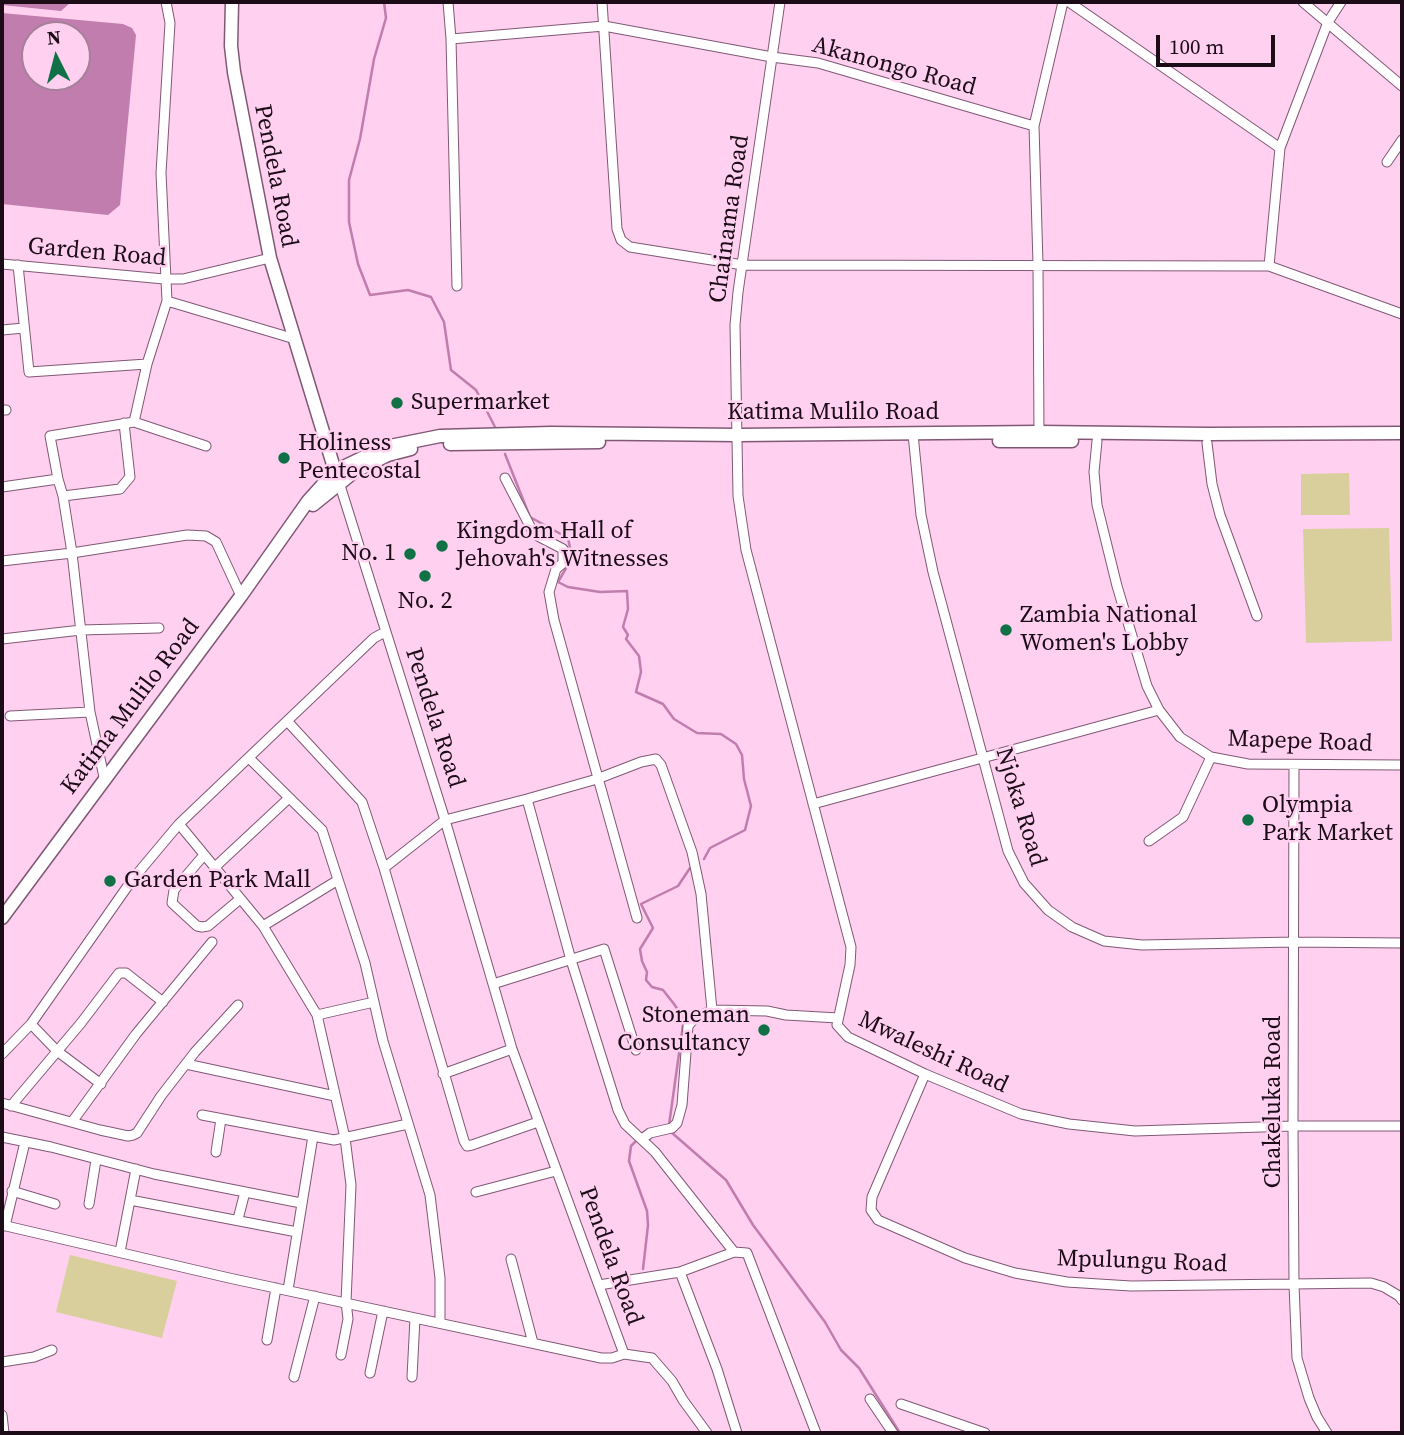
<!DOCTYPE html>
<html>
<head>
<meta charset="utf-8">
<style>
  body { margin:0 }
  #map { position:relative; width:1404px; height:1435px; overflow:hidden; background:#ffd0f0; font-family:"Source Serif 4",serif }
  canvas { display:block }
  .frame { position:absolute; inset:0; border:4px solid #1b0c17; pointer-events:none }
  .north { position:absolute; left:21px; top:21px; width:70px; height:70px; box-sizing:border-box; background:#ffd0f0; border:2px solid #a48299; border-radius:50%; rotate:354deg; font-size:19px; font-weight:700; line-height:28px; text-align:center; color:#1b0c17 }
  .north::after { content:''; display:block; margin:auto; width:24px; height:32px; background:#107147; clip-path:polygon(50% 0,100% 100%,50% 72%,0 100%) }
  .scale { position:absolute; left:1156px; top:35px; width:119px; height:32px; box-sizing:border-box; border:4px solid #1b0c17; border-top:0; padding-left:9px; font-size:21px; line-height:24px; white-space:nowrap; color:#1b0c17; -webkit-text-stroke:5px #ffd0f0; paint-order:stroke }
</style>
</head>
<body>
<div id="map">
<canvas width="1404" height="1435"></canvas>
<div class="frame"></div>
<div class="north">N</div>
<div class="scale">100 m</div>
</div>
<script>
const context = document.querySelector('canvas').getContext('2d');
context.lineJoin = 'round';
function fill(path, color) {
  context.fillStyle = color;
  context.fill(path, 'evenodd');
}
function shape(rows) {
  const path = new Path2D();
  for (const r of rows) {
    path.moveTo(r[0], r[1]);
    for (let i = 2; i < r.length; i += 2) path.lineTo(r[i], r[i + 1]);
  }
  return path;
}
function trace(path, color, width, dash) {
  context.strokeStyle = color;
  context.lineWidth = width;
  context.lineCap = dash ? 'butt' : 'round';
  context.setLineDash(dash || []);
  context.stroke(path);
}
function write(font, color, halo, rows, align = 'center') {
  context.font = font + ' "Source Serif 4",serif';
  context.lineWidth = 5;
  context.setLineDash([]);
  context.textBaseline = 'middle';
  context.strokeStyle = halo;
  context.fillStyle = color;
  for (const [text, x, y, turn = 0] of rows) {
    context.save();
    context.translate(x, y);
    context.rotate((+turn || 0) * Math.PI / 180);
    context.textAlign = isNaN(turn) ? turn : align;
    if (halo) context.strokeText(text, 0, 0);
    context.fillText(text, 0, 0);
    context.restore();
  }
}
const green = shape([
  [1349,473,1350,515,1301,515,1301,474],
  [1389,528,1392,641,1306,643,1303,529],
  [70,1255,177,1281,162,1338,56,1312]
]);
const water = shape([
  [2,2,71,2,61,11,2,5],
  [2,13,123,24,132,28,136,35,120,205,108,215,2,204],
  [35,35,77,35,77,77,35,77]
]);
const stream = shape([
  [384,2,386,18,374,59,360,139,349,180,349,222,358,264,370,295,408,290,431,297,444,322,451,370,476,390,495,427],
  [505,454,530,517,568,538,572,558,558,582,568,587,600,592,627,591,628,609,623,627,628,635,626,639,639,656,641,672,636,692,663,704,674,719,697,733,721,734,736,744,742,755,744,779,751,806,745,830,710,848,704,859],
  [666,1126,669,1125,683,1025,681,1014,674,1004,663,990,652,987,646,980,647,972,642,961,640,949,653,928,641,904,678,886,690,868],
  [671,1132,726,1180,753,1225,825,1322,841,1350,859,1368,900,1433],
  [638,1139,631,1146,629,1161,647,1211,648,1225,643,1269]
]);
const street = shape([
  [448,2,451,39,457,286],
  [602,2,617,229,621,240,630,247,743,265,1269,266,1402,314],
  [780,2,738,292,735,325,738,496,746,550,851,947,850,965,837,1025,848,1037,925,1074,1021,1114,1069,1124,1135,1131,1293,1126,1402,1126],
  [1069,2,1280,148],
  [1303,2,1402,86],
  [451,39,604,26,772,57,818,63,1034,126],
  [1387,162,1402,140],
  [2,264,164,279,183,279,270,258],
  [18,265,29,372,147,364],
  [1269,266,1280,148,1328,22,1341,2],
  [167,301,295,339],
  [2,330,24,328],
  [2,410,6,410],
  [134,422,206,446],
  [913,434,921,515,933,572,1008,851,1024,883,1048,910,1072,927,1104,941,1142,945,1294,942,1402,943],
  [1039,438,1038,264,1034,126,1063,2],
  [1097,441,1094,472,1097,505,1117,586,1147,686,1159,710,1180,737,1211,757,1248,764,1402,765],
  [1207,443,1212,484,1220,515,1257,616],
  [505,478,534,534,563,549,563,563,556,569,549,592,554,620,637,918],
  [58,479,50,436,134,422,147,364,167,301,161,173,170,23,166,2],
  [338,479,445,820,512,1049,624,1354],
  [2,487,58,479,63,496],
  [2,561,72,553,187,535,206,536,216,542,241,596],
  [2,639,81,630,159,628],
  [10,716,90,712],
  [288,722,362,802,384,868],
  [250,759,322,830,365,963,383,1041,430,1195,440,1278,440,1323],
  [1294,765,1293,1126,1294,1285,1297,1358,1309,1398,1317,1417,1327,1433],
  [104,777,90,712,72,553,63,496,120,489,130,477,124,423],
  [527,799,571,960,618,1110,625,1124,655,1152,734,1252],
  [813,804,1159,710],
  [179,824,263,926,317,1015,345,1138,351,1185,346,1302,348,1319,341,1355],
  [1149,841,1183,817,1211,757],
  [204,855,174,890,172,903,197,926,202,927,208,926,240,899],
  [214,868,289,798],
  [263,926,338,880],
  [493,984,604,949,636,1050],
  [317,1015,374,1002],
  [31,1024,57,1051,101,1084],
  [2,1054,31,1024,132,880,179,824,374,638,385,632],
  [186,1064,335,1096],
  [443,1074,512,1049],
  [925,1074,872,1197,871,1210,878,1220,965,1258,1015,1273,1067,1282,1131,1286,1371,1283,1384,1287,1399,1296,1402,1300],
  [2,1103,100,1130,128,1136,133,1135,137,1133,161,1096,195,1052,238,1005],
  [11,1106,81,1023,119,973,126,973,163,1002],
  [202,1115,334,1140,408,1124],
  [72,1122,136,1034,212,942],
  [538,1122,472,1145,467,1146,464,1141,384,868,445,820,527,799,597,779,641,762,656,759,661,765,692,852,701,894,712,1010],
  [2,1137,51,1147,154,1174,301,1203],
  [642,1139,650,1133,672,1128,677,1123,682,1105,688,1026,693,1020,712,1010,767,1011,786,1015,838,1018],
  [216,1152,221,1119],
  [12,1191,55,1204],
  [476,1192,556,1171],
  [130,1200,297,1232],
  [89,1204,96,1160],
  [238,1219,245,1192],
  [2,1225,229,1278,601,1358,612,1358,624,1354,652,1358,672,1381,683,1400,707,1433],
  [5,1226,25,1142],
  [120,1252,136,1169],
  [511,1259,533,1343],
  [680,1272,717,1369,737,1433],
  [599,1285,680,1272,734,1252,747,1253,816,1433],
  [288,1290,313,1136],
  [267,1340,276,1288],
  [2,1362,34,1357,52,1350],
  [370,1373,383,1311],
  [294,1377,315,1296],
  [412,1377,415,1318],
  [870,1399,893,1433],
  [901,1404,985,1433],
  [2,1415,4,1433]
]);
const secondary = shape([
  [232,2,231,46,234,72,270,258,335,471],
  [999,441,1072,441],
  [450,444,599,442],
  [313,505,354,472,388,455,411,449],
  [2,918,241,596,308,501,335,471,385,447,440,436,551,433,738,435,1039,432,1208,434,1402,433]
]);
const markers = [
  [397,403,7,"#107147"],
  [284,458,7,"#107147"],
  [442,546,7,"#107147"],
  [410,554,7,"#107147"],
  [425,576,7,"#107147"],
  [1006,630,7,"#107147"],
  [1248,820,7,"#107147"],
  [110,881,7,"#107147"],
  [764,1030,7,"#107147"]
];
const streetNames = [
  ["Akanongo Road",894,67,15],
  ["Pendela Road",275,176,79],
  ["Chainama Road",730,219,-82],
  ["Garden Road",97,253,5],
  ["Katima Mulilo Road",833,413],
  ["Katima Mulilo Road",131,707,-53],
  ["Pendela Road",434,718,72],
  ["Mapepe Road",1300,742,2],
  ["Njoka Road",1020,807,73],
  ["Mwaleshi Road",933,1053,25],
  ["Chakeluka Road",1274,1102,-90],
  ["Pendela Road",610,1256,70],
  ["Mpulungu Road",1142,1262,2]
];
const poiNames = [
  ["Supermarket",411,403],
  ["Holiness",298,444],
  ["Pentecostal",298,472],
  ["Kingdom Hall of",456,532],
  ["Jehovah's Witnesses",456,560],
  ["No. 1",396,554,"right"],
  ["No. 2",425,602,"center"],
  ["Zambia National",1020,616],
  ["Women's Lobby",1020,644],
  ["Olympia",1262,806],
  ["Park Market",1262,834],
  ["Garden Park Mall",124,881],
  ["Stoneman",750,1016,"right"],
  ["Consultancy",750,1044,"right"]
];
fill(green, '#d9cf9d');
fill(water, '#c07dad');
trace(stream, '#c07dad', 2.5);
trace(street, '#805875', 11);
trace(secondary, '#805875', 15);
trace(street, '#fff', 9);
trace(secondary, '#fff', 12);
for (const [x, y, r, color] of markers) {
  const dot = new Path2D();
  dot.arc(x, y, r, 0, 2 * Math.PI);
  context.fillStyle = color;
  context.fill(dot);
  trace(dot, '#ffd0f0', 2.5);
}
write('24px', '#1b0c17', '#ffd0f0', streetNames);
write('24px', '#1b0c17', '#ffd0f0', poiNames, 'left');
</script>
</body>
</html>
